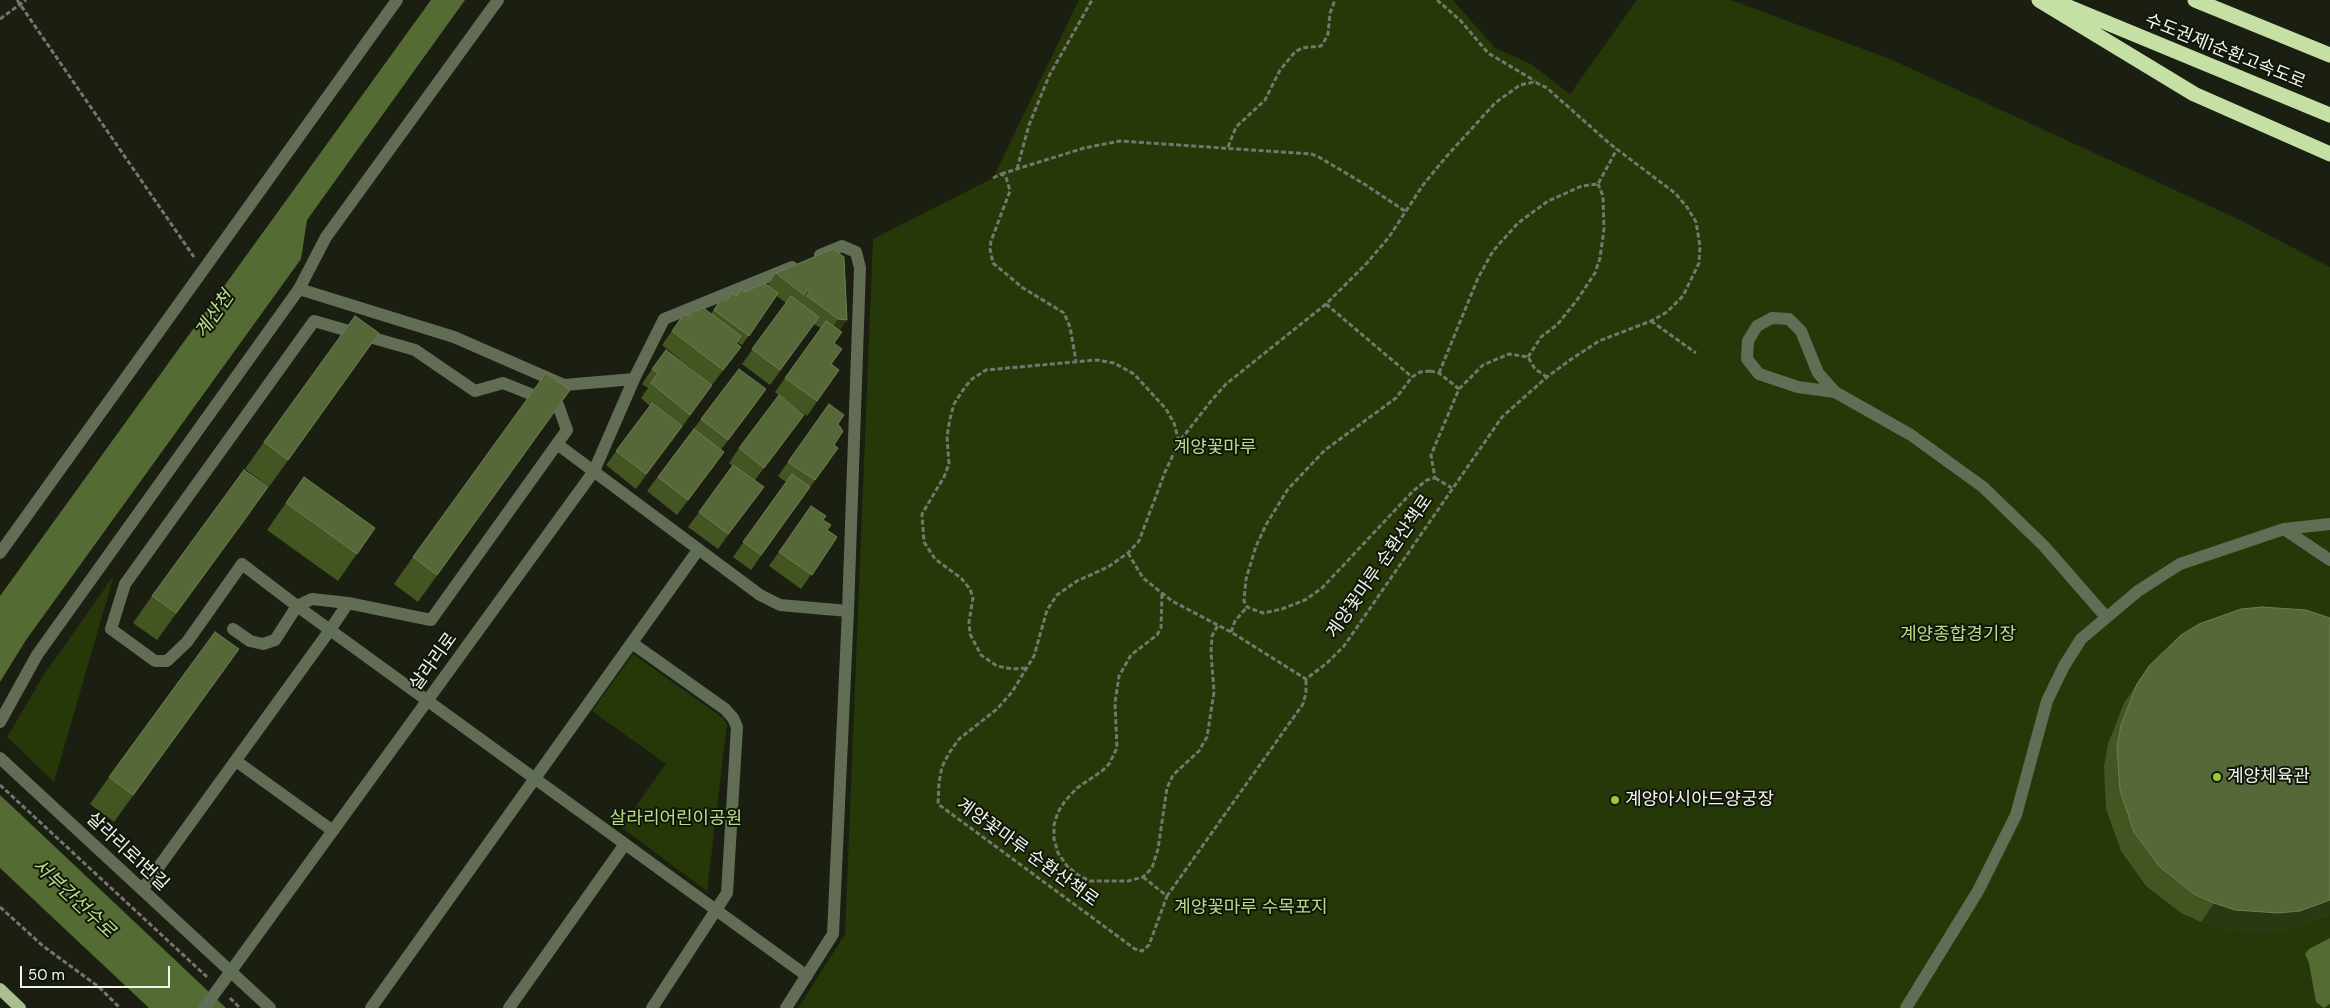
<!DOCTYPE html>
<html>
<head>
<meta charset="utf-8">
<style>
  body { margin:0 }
  #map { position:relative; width:2330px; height:1008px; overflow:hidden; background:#1a1f12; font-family:"DM Sans",sans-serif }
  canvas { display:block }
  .scale { position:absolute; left:20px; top:966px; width:150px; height:22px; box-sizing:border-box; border:2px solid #f0f4eb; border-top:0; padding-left:6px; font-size:15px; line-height:18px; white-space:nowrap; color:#f0f4eb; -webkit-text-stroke:4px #11160a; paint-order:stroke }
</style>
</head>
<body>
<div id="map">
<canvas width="2330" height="1008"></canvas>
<div class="scale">50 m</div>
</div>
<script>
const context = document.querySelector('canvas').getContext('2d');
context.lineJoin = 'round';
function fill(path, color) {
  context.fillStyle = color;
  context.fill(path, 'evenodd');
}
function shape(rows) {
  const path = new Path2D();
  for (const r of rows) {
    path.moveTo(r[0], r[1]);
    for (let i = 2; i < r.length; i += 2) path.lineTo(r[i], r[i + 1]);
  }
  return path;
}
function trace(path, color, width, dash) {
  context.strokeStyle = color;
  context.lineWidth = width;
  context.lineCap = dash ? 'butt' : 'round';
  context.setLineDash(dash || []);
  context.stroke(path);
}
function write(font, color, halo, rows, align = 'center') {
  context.font = font + ' "DM Sans","Noto Sans KR",sans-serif';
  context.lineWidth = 4;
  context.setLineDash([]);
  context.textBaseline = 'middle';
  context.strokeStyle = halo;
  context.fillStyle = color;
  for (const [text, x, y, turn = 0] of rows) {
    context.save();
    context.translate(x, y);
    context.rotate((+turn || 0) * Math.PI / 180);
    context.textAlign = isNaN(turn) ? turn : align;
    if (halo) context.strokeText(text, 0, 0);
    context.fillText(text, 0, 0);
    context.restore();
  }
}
const green = shape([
  [1079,0,1453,0,1495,48,1531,64,1570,94,1637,0,1731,0,1890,59,2238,219,2330,267,2330,1008,798,1008,845,934,873,239,993,178],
  [114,575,54,782,7,737,43,676],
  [633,654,723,718,727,724,707,891,621,827,666,764,592,711]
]);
const water = shape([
  [431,0,465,0,307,220,301,259,26,640,0,682,0,596],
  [0,795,226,1008,149,1008,0,868],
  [2330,938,2330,1004,2324,1008,2316,1002,2309,963,2305,954,2309,949]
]);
const path = shape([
  [17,0,194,257],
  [1437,0,1460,20,1488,53,1535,81],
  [0,19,26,0],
  [1228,147,1236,127,1265,100,1280,70,1295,52,1302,48,1321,46,1325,40,1328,34,1330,13,1335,0],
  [1017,169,1029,125,1049,76,1092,0],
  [1001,174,1084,148,1120,141,1311,154,1317,156,1361,182,1405,211],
  [993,178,1001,174,1006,177,1010,191,991,241,990,249,993,263,1023,288,1064,313,1070,327,1076,361],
  [1326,304,1412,377],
  [1651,321,1696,353],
  [1528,357,1541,337,1557,325,1577,300,1595,273,1600,258,1604,229,1603,196,1598,184],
  [1430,371,1439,373,1459,389,1431,455,1435,478,1427,480,1413,491,1322,588,1305,600,1282,609,1263,613,1247,607,1244,601,1246,579,1256,546,1267,523,1288,489,1325,450,1396,398,1412,377,1420,372,1430,371],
  [1439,373,1478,278,1493,251,1518,223,1548,201,1582,186,1598,184,1617,149],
  [1459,389,1483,365,1509,354,1528,357,1535,369,1547,377],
  [1435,478,1452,488],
  [1128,553,1143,578,1172,601,1231,632,1306,679,1327,663,1344,646,1502,417,1547,377,1570,360,1599,341,1651,321,1667,312,1683,296,1699,263,1700,246,1696,222,1687,207,1675,193,1610,144,1547,88,1535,82,1520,85,1495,103,1446,157,1423,185,1389,237,1367,263,1326,304,1226,384,1211,401,1179,442,1165,472,1139,541,1128,553,1108,567,1077,581,1057,595,1047,610,1034,656,1012,692,997,709,959,739,949,753,942,767,939,782,938,804,1135,949,1142,951,1149,945,1167,896],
  [1162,594,1161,628,1157,635,1131,655,1119,676,1115,703,1117,748,1109,764,1102,771,1077,788,1065,801,1058,812,1054,825,1054,839,1058,853,1067,866,1078,875,1090,881,1128,881,1143,877,1152,868,1158,849,1167,788,1173,775,1199,751,1207,737,1214,692,1211,652,1212,636,1218,625],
  [1231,632,1235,621,1247,607],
  [1026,668,1012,669,997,666,981,655,970,634,969,622,973,598,970,589,961,578,935,559,924,542,922,514,944,477,949,464,947,436,950,419,954,404,965,387,972,379,986,370,1096,360,1114,363,1134,374,1166,409,1174,423,1179,442],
  [0,785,207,977],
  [1143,877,1167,896,1303,704,1306,693,1306,679],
  [0,907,43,946,99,987,120,1008],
  [230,998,240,1008]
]);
const minor = shape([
  [299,289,326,237,498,0],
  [1835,392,1798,387,1759,374,1747,359,1748,341,1757,326,1772,318,1789,319,1801,331,1818,373,1835,392,1911,435,1983,487,2044,546,2106,617],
  [557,444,760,595,780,605,848,611],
  [2284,529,2330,560],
  [0,553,397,0],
  [233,629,250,641,263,644,275,640,297,606,330,630,348,603,431,620,567,430,558,405,503,383,475,391,415,350,314,321,125,584,111,629,155,661,167,661,187,642,242,564,297,606,312,599,348,603],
  [632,643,725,709,733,718,737,727,727,893,652,1008],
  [0,722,37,655,299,289,454,337,564,385,634,379],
  [0,758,270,1008],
  [236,761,333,831],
  [142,890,330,630,807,976],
  [223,982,594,471,634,379,664,319,792,267],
  [371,1008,698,550],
  [509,1008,625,844],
  [786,1008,833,934,848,611,860,268,856,252,842,246,820,255],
  [1906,1008,1978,891,2016,815,2047,701,2064,666,2081,639,2138,591,2180,564,2284,529,2330,524]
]);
const major = shape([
  [0,989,20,1008]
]);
const highway = shape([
  [2039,0,2194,94,2330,154],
  [2195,0,2330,55],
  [2059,3,2330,115]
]);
const minorBridge = shape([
  [204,1008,223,982]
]);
const wall = shape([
  [833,249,840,331,834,343,832,364,839,370,807,416,775,392,821,328,814,324,770,385,742,364,786,303,777,296,742,345,737,342,736,343,741,347,712,385,662,345,672,331,689,316,711,314,721,299,725,302,745,292,768,285,776,273],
  [379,333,269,487,245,469,264,442],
  [652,369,712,385,672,441,636,489,606,465,650,406,641,398,648,388,642,384],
  [766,389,721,450,713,467,677,515,647,491,701,419],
  [570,390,418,602,394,584,413,557],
  [829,404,838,424,834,445,828,463,804,495,751,570,733,557,786,482,778,476],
  [793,429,755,480,764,487,718,549,688,527,733,466,729,463,739,448],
  [304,477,375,528,338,581,267,530],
  [811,506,823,520,827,530,837,537,801,589,769,566],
  [249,515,157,640,133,623,152,596],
  [2149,666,2328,915,2287,930,2265,932,2222,929,2201,922,2181,913,2146,886,2121,851,2106,809,2104,766,2108,744,2124,703],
  [220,676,114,822,90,804,109,777]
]);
const shadedWall = shape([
  [838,319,847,320,837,334,828,334],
  [379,333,360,360,269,487,288,460],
  [741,347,731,361,712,385,723,370],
  [766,389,756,404,717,455,728,440],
  [570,390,551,417,418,602,437,575],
  [682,426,672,441,636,489,646,474],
  [268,487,249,515,157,640,176,613],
  [764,487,753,501,718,549,728,534],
  [239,649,220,676,114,822,133,795],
  [2330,900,2330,914,2287,930,2265,932,2222,929,2201,922,2214,903]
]);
const building = shape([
  [833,249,844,257,847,320,838,319,807,296,810,292,807,290,804,295,776,273,833,249],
  [764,283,778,293,749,336,714,310,721,299,725,302,732,293,737,296,741,289,745,292,764,283],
  [791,296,819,317,780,370,752,349,791,296],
  [702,307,741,336,736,343,741,347,723,370,672,331,684,314,689,316,693,310,699,311,702,307],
  [355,316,379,333,288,460,264,442,355,316],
  [826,321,842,332,834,343,842,349,831,364,839,370,817,401,785,378,826,321],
  [666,350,712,385,690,415,651,383,658,373,652,369,666,350],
  [739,369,766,389,728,440,701,419,739,369],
  [546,373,570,390,437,575,413,557,546,373],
  [779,395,804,415,764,468,739,448,779,395],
  [652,403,682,426,646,474,616,451,652,403],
  [829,404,844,415,838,424,843,431,834,445,838,448,815,480,788,462,829,404],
  [694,429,724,452,688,500,658,477,694,429],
  [733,465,764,487,728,534,699,512,733,465],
  [244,470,268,487,176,613,152,596,244,470],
  [792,474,810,487,761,555,743,542,792,474],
  [304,477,375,528,357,554,286,503,304,477],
  [811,506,826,516,823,520,831,525,827,530,837,537,812,575,779,552,811,506],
  [2262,607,2306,610,2330,618,2330,900,2300,911,2278,913,2235,910,2214,903,2194,894,2160,867,2134,832,2120,790,2117,747,2121,725,2137,684,2149,666,2181,635,2199,624,2241,609,2262,607],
  [215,632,239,649,133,795,109,777,215,632]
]);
const markers = [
  [2217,777,5,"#97cc38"],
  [1615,800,5,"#97cc38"]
];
const streetNames = [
  ["수도권제1순환고속도로",2225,52,22],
  ["계양꽃마루 순환산책로",1380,567,-55],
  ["살라리로",434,662,-54],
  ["살라리로1번길",127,852,43],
  ["계양꽃마루 순환산책로",1027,853,36]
];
const parkNames = [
  ["계양꽃마루",1215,448],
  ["계양종합경기장",1958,635],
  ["살라리어린이공원",676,819],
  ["계양꽃마루 수목포지",1251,908]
];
const poiNames = [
  ["계양체육관",2227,777],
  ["계양아시아드양궁장",1625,800]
];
const waterNames = [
  ["계산천",215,315,-55],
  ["서부간선수로",73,899,43]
];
fill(green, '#263708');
fill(water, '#546b34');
trace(path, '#73776c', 3, [5, 2.5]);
trace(minor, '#626d56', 12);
trace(major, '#a9bf8e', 12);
trace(highway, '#c5e0a4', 15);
trace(minorBridge, '#626d56', 12);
fill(wall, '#435622');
fill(shadedWall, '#2b3913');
fill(building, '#566738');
trace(building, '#6e7d54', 1);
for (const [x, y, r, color] of markers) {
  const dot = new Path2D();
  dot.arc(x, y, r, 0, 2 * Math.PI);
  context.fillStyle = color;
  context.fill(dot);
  trace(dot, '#11160a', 2);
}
write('18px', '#f0f4eb', '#11160a', streetNames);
write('18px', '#b9dc8a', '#11160a', parkNames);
write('18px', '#f0f4eb', '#11160a', poiNames, 'left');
write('italic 19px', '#bbde8c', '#11160a', waterNames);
</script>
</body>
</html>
